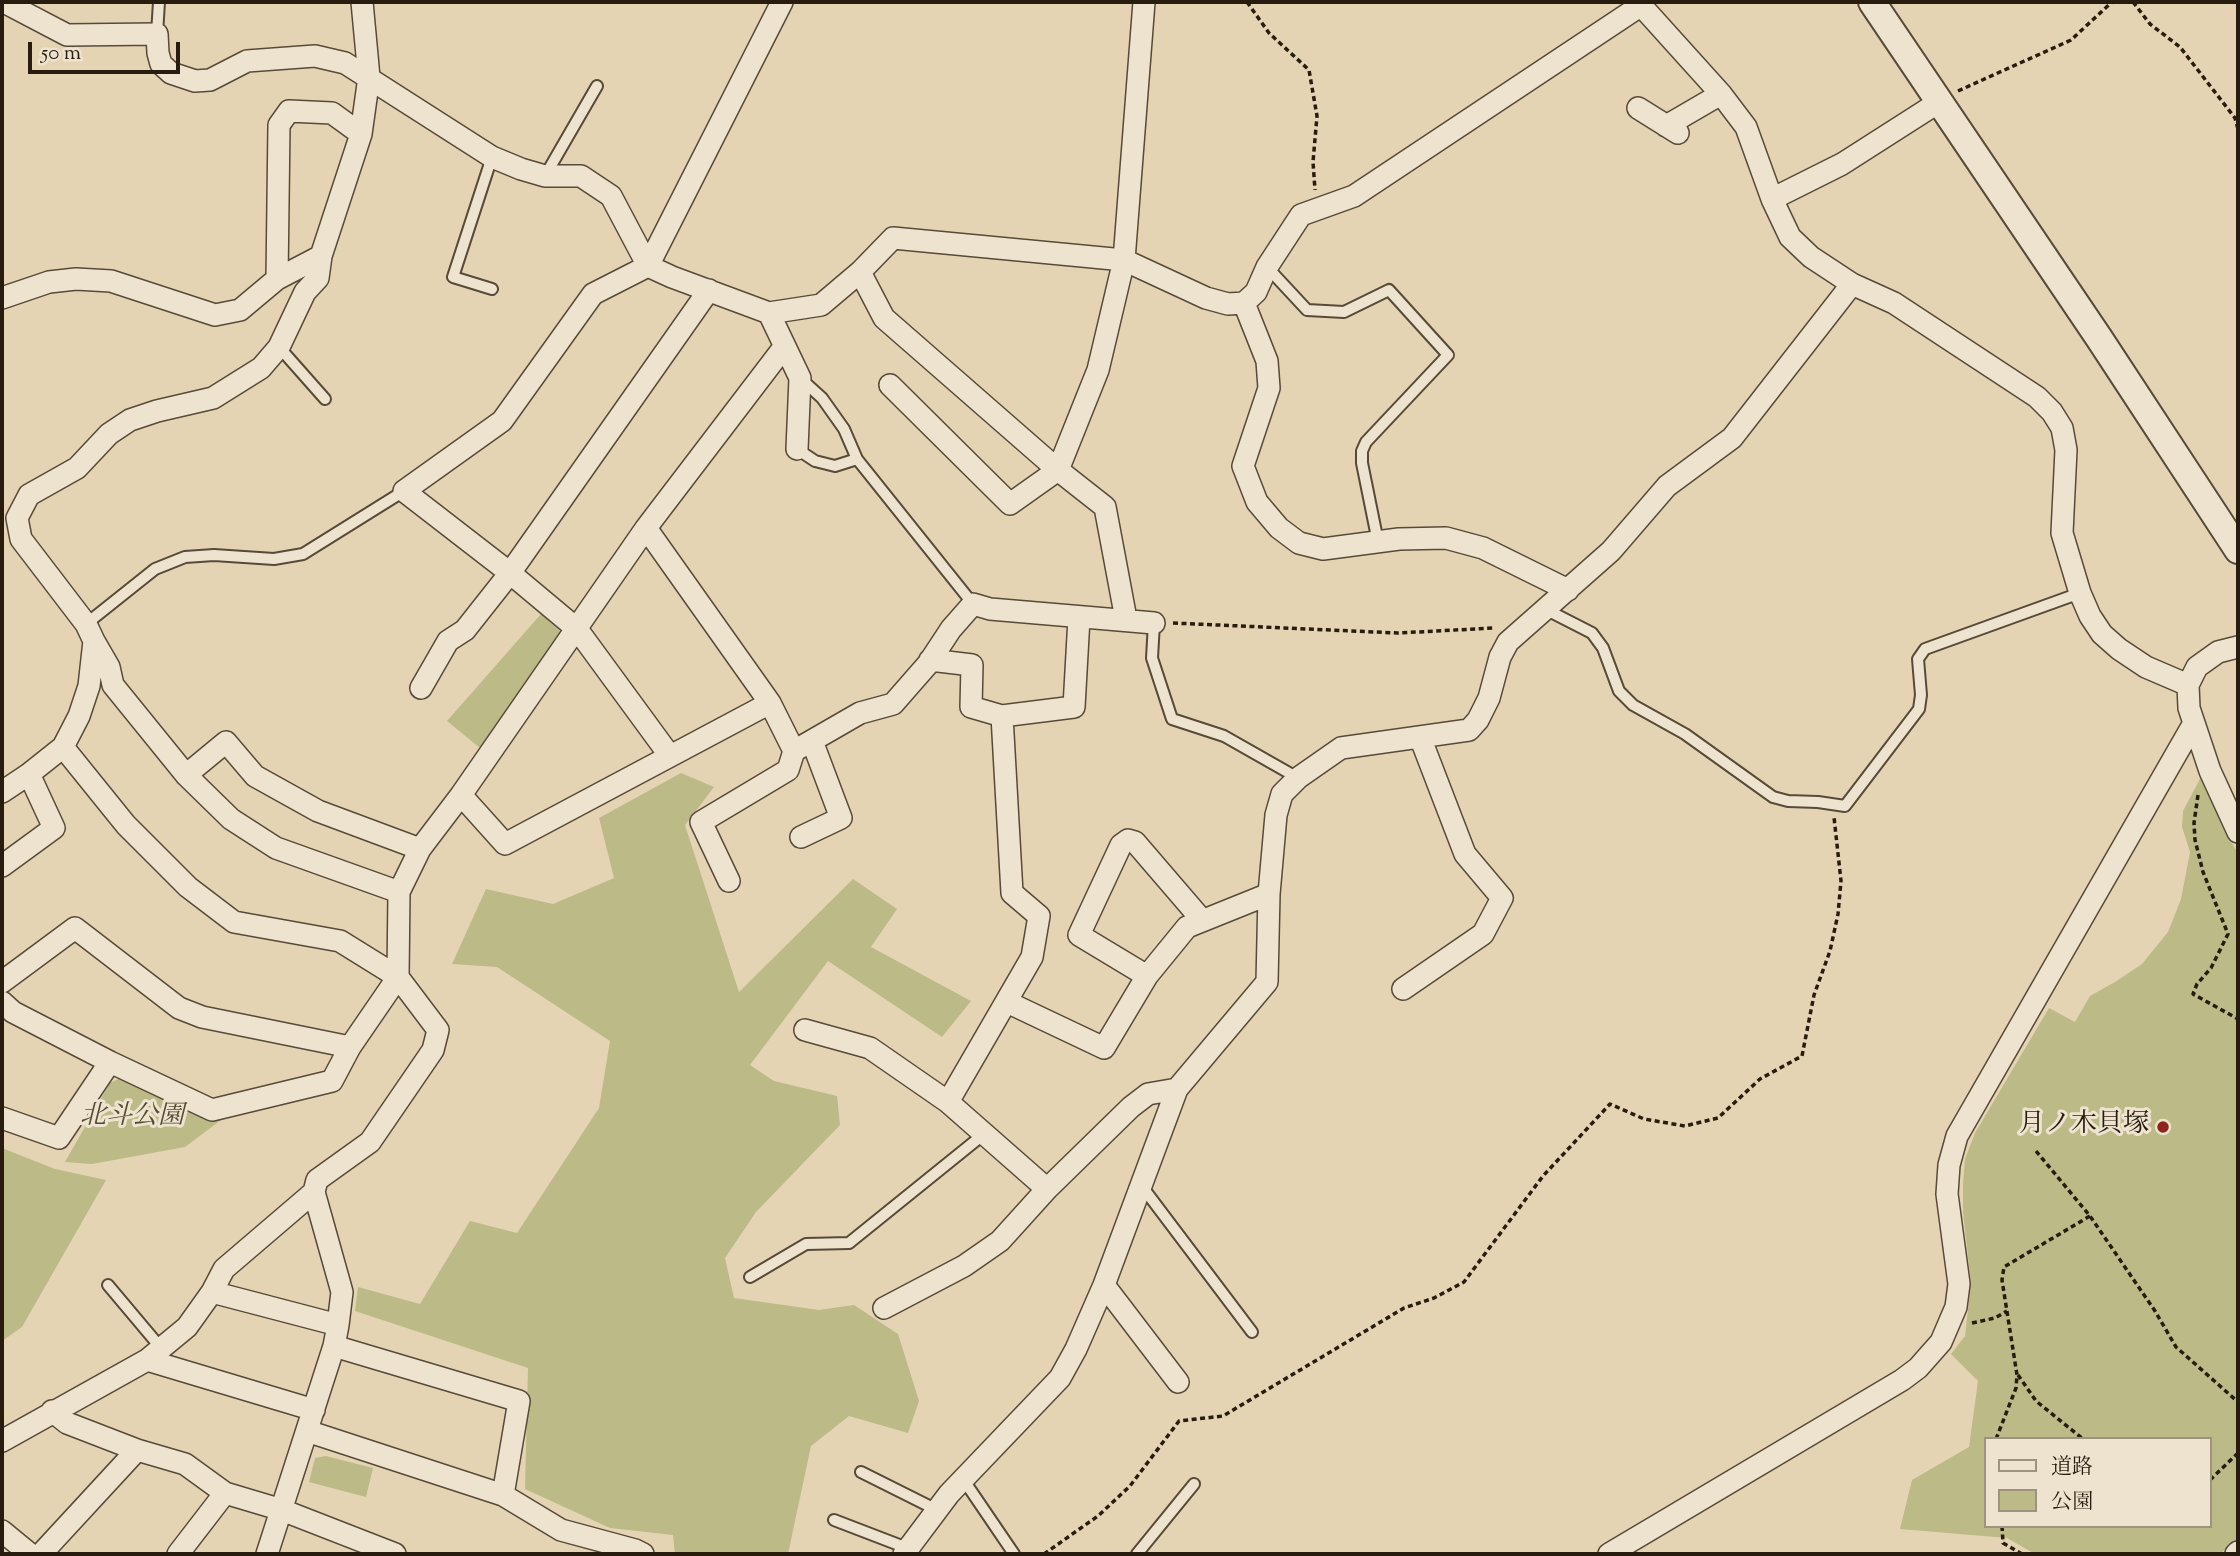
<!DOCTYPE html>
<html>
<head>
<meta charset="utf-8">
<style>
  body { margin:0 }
  #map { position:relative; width:2240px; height:1556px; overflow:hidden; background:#e4d4b4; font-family:"Sorts Mill Goudy","Noto Serif JP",serif }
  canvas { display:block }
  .frame { position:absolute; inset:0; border:4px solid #281c0e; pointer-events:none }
  .legend { position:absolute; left:1984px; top:1437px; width:228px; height:91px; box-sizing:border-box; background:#ede3ce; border:2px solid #9e9381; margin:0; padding:9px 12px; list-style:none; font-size:21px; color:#281c0e }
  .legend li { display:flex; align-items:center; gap:14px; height:35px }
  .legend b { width:35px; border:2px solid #9e9381 }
  .scale { position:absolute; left:28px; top:42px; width:152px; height:32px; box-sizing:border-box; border:4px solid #281c0e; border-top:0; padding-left:9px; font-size:21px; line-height:24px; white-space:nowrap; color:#281c0e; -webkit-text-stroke:5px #ede3ce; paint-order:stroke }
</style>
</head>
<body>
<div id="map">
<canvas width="2240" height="1556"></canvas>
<div class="frame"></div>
<ul class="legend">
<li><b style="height:9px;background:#ede3ce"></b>道路</li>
<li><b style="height:19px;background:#bcba87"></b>公園</li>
</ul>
<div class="scale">50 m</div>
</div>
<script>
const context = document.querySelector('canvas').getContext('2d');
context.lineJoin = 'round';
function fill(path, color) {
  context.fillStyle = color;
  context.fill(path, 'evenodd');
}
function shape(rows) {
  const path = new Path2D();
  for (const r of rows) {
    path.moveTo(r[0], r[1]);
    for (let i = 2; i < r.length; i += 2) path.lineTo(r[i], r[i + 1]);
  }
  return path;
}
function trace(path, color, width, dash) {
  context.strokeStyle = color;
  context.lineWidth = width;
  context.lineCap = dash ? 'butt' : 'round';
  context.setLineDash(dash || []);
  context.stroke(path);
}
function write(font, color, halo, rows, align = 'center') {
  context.font = font + ' "Sorts Mill Goudy","Noto Serif JP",serif';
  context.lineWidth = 6;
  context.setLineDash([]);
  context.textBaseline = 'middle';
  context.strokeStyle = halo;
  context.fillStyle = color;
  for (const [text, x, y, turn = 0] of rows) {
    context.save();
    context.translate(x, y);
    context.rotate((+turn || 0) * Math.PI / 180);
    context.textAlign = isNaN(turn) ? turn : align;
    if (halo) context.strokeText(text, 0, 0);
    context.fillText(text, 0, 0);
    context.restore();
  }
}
const green = shape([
  [541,614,564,635,480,748,447,721],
  [681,773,714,787,685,825,739,992,853,879,897,909,871,947,971,1001,942,1037,828,961,750,1065,774,1081,837,1096,840,1125,756,1212,725,1258,734,1298,819,1310,854,1305,898,1334,919,1401,908,1433,849,1416,811,1446,788,1554,675,1554,673,1535,610,1528,525,1489,528,1368,355,1311,358,1287,420,1304,470,1221,517,1233,599,1108,610,1041,497,967,452,964,486,889,553,904,614,878,599,818],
  [2202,775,2213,796,2230,840,2238,853,2238,1538,2220,1554,2035,1554,2007,1538,1900,1529,1912,1480,1969,1447,1978,1381,1951,1354,1965,1336,1971,1284,1963,1212,1963,1184,1965,1159,1975,1133,2049,1008,2075,1022,2090,996,2115,982,2142,964,2168,932,2181,899,2190,852,2182,827,2183,811],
  [1986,1439,2210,1439,2210,1526,1986,1526],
  [125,1076,221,1120,185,1147,92,1164,65,1162,110,1083],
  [2,1148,55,1169,106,1180,22,1327,2,1341],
  [326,1456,373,1468,366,1497,309,1482,315,1458]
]);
const path = shape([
  [1247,2,1269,33,1309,70,1317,116,1313,162,1315,190],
  [2133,2,2150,24,2180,47,2235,118,2238,129],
  [1958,91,2071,40,2112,2],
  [1173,623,1398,633,1494,628],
  [2198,795,2194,823,2195,840,2203,872,2228,934,2211,968,2197,984,2193,994,2238,1019],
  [2036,1151,2090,1216,2155,1311,2176,1347,2238,1402],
  [1972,1323,1995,1318,2007,1311],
  [2018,1375,2036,1401,2083,1439],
  [1996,1439,2016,1388,2017,1375,2002,1280,2004,1267,2090,1216],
  [2210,1480,2238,1453],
  [2002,1526,2003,1543,2022,1554],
  [1044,1554,1098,1516,1130,1486,1179,1421,1223,1416,1404,1308,1434,1298,1464,1282,1543,1176,1610,1104,1644,1119,1685,1126,1718,1118,1760,1079,1802,1056,1814,995,1830,951,1838,914,1841,881,1834,817]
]);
const service = shape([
  [157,34,159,2],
  [545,176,597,86],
  [1267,267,1307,310,1344,312,1389,290,1448,355,1366,442,1362,451,1362,463,1378,542],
  [492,289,453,277,492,157],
  [279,347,325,399],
  [801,379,822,398,844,429,857,459,973,604],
  [797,449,815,461,835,466,857,459],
  [1545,609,1592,633,1603,648,1619,691,1633,705,1685,734,1773,797,1788,801,1818,802,1845,806,1919,709,1921,695,1918,659,1925,649,2080,593],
  [1154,623,1152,658,1172,719,1224,736,1298,778],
  [86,624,155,569,185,557,214,555,274,559,303,554,404,491],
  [1141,1185,1252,1332],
  [750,1277,806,1244,849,1243,984,1134],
  [108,1285,161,1348],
  [861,1472,937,1510],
  [963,1479,1014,1554],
  [834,1520,907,1548],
  [1137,1554,1194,1484]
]);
const minor = shape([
  [4,2,67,35,157,34,158,53,161,64,171,73,195,81,210,80,247,61,315,56,345,63,492,157,521,169,545,176,581,176,611,196,648,266,672,277,769,313,800,378,797,449],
  [1638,2,1721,94,1746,127,1772,199,1790,237,1811,257,1852,284,1894,303,2037,397,2052,412,2062,428,2066,450,2062,533,2080,593,2090,616,2102,634,2119,649,2146,667,2188,685],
  [1638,108,1678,133],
  [1666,126,1721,94],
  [1772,199,1842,164,1939,102],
  [860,272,884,318,1058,470,1105,507,1126,619],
  [277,279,279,125,289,111,332,113,361,134],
  [2,298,49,282,76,279,111,281,215,315,240,310,277,279,321,256,361,134,369,77,362,2],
  [1244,303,1267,361,1269,388,1243,466,1257,502,1279,528,1299,543,1323,549,1399,539,1446,538,1483,548,1568,590],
  [769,313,821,305,860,272,893,238,1124,260,1206,298,1228,304,1244,303,1256,292,1267,267,1301,215,1354,196,1640,6],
  [890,385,1010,504,1058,470,1098,370,1124,260,1144,2],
  [646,528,770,703,794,751,788,770,701,822,729,881],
  [94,641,109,667,113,685,186,775,231,819,276,848,399,892],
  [2238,647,2218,652,2197,667,2188,685,2189,708,2210,771,2238,832],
  [930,660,972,665,971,707,1002,716,1074,707,1079,618],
  [421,688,448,641,465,630,510,573,709,290],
  [63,747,126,825,188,887,234,922,340,941,398,977,438,1030,433,1050,370,1142,317,1180,314,1192,342,1292,338,1325,334,1346,267,1554],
  [794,751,860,713,893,704,928,664,951,629,973,604,990,609,1154,623],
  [670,756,577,629,510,573,404,491,502,421,593,294,648,266,782,2],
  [186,775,226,742,255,776,318,811,420,849],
  [2,792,29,774,63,747,79,716,89,686,94,641,86,624,21,539,17,518,29,495,77,468,109,434,130,420,157,411,213,398,261,368,279,347,305,292,318,278,321,256],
  [461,795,505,844,770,703],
  [801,837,841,818,812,741],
  [2,866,54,828,29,774],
  [1147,976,1079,935,1121,845,1128,840,1135,842,1202,920],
  [2,982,75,928,179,1008,202,1017,350,1047],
  [1403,989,1483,934,1502,898,1465,854,1420,737],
  [2,1002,13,1012,110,1062,212,1110,332,1081,350,1047,398,977,399,892,420,849,461,795,646,528,784,347],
  [1007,1002,1104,1048,1147,976,1187,927,1269,894],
  [805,1030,870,1048,948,1102,1047,1189],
  [948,1102,1032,957,1039,916,1012,893,1002,716],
  [2,1118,59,1138,110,1062],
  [1104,1285,1178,1382],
  [212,1292,338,1325],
  [884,1308,964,1266,1000,1241,1047,1189,1131,1107,1148,1094,1177,1089],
  [334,1346,519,1401,503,1495],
  [147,1360,314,1410],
  [52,1411,67,1423,137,1450,185,1464,225,1493,282,1510,395,1554],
  [307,1431,503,1495,561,1530,635,1550,643,1554],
  [2,1441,147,1360,187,1327,212,1292,224,1269,314,1192],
  [2,1531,30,1554],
  [41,1554,137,1450],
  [178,1554,225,1493],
  [904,1554,949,1494,1060,1378,1076,1349,1104,1285,1177,1089,1267,982,1269,894,1276,815,1282,794,1298,778,1341,748,1469,730,1478,720,1489,698,1500,657,1508,642,1611,551,1667,486,1732,438,1852,284],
  [1609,1554,1902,1380,1918,1368,1941,1342,1956,1307,1959,1284,1947,1194,1949,1165,1957,1136,2194,723],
  [2236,1554,2238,1552]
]);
const tertiary = shape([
  [1872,2,2099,338,2238,550]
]);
const markers = [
  [2163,1127,7,"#8f2418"]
];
const parkNames = [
  ["北斗公園",132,1119]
];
const poiNames = [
  ["月ノ木貝塚",2149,1127]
];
fill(green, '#bcba87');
trace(service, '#574a38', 14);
trace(minor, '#574a38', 24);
trace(tertiary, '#574a38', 30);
trace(path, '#281c0e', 3.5, [5, 3.5]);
trace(service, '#ede3ce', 10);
trace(minor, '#ede3ce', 21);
trace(tertiary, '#ede3ce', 26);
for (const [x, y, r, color] of markers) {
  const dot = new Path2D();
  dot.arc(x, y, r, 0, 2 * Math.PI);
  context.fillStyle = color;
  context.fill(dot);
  trace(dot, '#ede3ce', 2.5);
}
write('italic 26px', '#544b32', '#ede3ce', parkNames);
write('26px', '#281c0e', '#ede3ce', poiNames, 'right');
</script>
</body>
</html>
